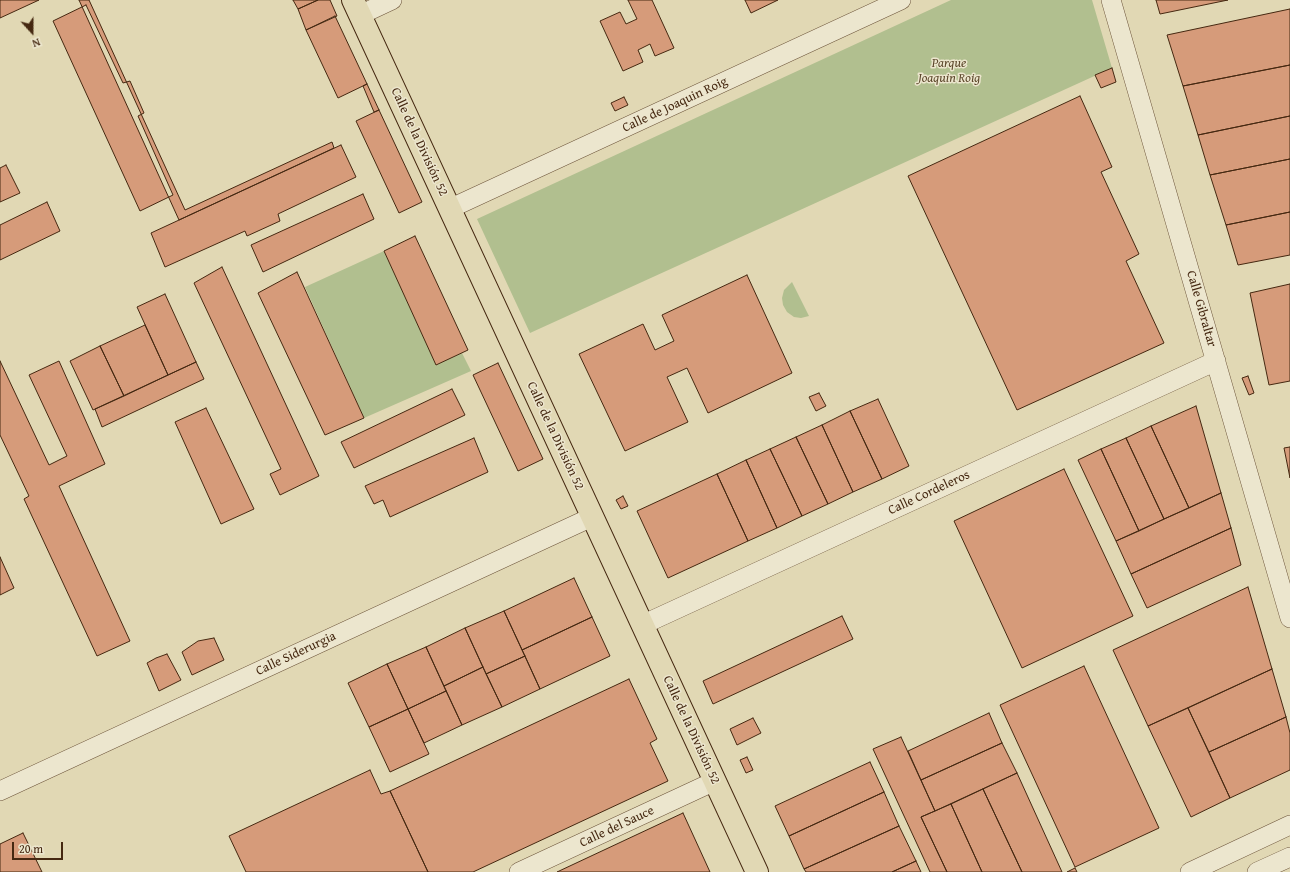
<!DOCTYPE html>
<html>
<head>
<meta charset="utf-8">
<style>
  body { margin:0 }
  #map { position:relative; width:1290px; height:872px; overflow:hidden; background:#e1d8b4; font-family:"Gentium Book Plus",serif }
  canvas { display:block }
  .north { position:absolute; left:12px; top:12px; width:40px; height:40px; -webkit-text-stroke:3px #ece6ce; paint-order:stroke; rotate:159deg; font-size:11px; font-weight:700; line-height:16px; text-align:center; color:#452811 }
  .north::after { content:''; display:block; margin:auto; width:14px; height:18px; background:#452811; clip-path:polygon(50% 0,100% 100%,50% 72%,0 100%) }
  .scale { position:absolute; left:12px; top:842px; width:51px; height:18px; box-sizing:border-box; border:2px solid #452811; border-top:0; padding-left:5px; font-size:12px; line-height:14px; white-space:nowrap; color:#452811; -webkit-text-stroke:3px #ece6ce; paint-order:stroke }
</style>
</head>
<body>
<div id="map">
<canvas width="1290" height="872"></canvas>
<div class="north">N</div>
<div class="scale">20 m</div>
</div>
<script>
const context = document.querySelector('canvas').getContext('2d');
context.lineJoin = 'round';
function fill(path, color) {
  context.fillStyle = color;
  context.fill(path, 'evenodd');
}
function shape(rows) {
  const path = new Path2D();
  for (const r of rows) {
    path.moveTo(r[0], r[1]);
    for (let i = 2; i < r.length; i += 2) path.lineTo(r[i], r[i + 1]);
  }
  return path;
}
function trace(path, color, width, dash) {
  context.strokeStyle = color;
  context.lineWidth = width;
  context.lineCap = dash ? 'butt' : 'round';
  context.setLineDash(dash || []);
  context.stroke(path);
}
function write(font, color, halo, rows, align = 'center') {
  context.font = font + ' "Gentium Book Plus",serif';
  context.lineWidth = 3;
  context.setLineDash([]);
  context.textBaseline = 'middle';
  context.strokeStyle = halo;
  context.fillStyle = color;
  for (const [text, x, y, turn = 0] of rows) {
    context.save();
    context.translate(x, y);
    context.rotate((+turn || 0) * Math.PI / 180);
    context.textAlign = isNaN(turn) ? turn : align;
    if (halo) context.strokeText(text, 0, 0);
    context.fillText(text, 0, 0);
    context.restore();
  }
}
const green = shape([
  [951,0,1092,0,1112,68,530,333,477,219],
  [384,251,436,364,462,353,471,371,364,418,305,287],
  [792,282,809,316,801,318,794,317,787,312,783,305,782,298,784,290]
]);
const building = shape([
  [0,0,39,0,0,18,0,0],
  [79,0,89,0,185,210,332,142,334,148,179,220,79,0],
  [293,0,318,0,298,9,293,0],
  [318,0,330,0,337,16,306,30,298,9,318,0],
  [628,0,652,0,674,48,655,56,650,44,638,50,643,62,623,71,600,21,620,12,626,24,637,19,628,0],
  [745,0,778,0,751,13,745,0],
  [1156,0,1228,0,1160,14,1156,0],
  [86,5,123,83,130,81,144,113,138,116,173,195,140,211,53,21,86,5],
  [1290,9,1290,65,1183,86,1167,35,1290,9],
  [335,16,367,84,338,98,306,30,335,16],
  [1290,65,1290,116,1198,135,1183,86,1290,65],
  [1112,68,1116,82,1101,88,1095,75,1112,68],
  [367,84,379,110,374,112,363,86,367,84],
  [1080,96,1112,167,1101,172,1139,254,1126,261,1164,343,1017,410,908,176,1080,96],
  [624,97,628,105,615,111,611,103,624,97],
  [379,110,422,202,399,213,356,121,379,110],
  [1290,116,1290,159,1210,175,1198,135,1290,116],
  [341,145,356,177,278,214,280,221,247,236,245,231,165,267,151,233,341,145],
  [1290,159,1290,212,1226,225,1210,175,1290,159],
  [6,165,20,193,0,202,0,168,6,165],
  [363,194,374,219,263,272,251,245,363,194],
  [47,202,60,231,0,260,0,225,47,202],
  [1290,212,1290,255,1238,265,1226,225,1290,212],
  [415,236,468,350,436,365,384,251,415,236],
  [222,267,319,476,280,495,270,474,281,469,194,283,222,267],
  [297,272,364,418,325,435,258,293,297,272],
  [747,275,792,373,708,413,687,368,667,377,688,422,625,451,579,354,643,324,655,350,674,341,662,315,747,275],
  [1290,284,1290,381,1269,385,1250,293,1290,284],
  [165,294,196,362,168,375,137,307,165,294],
  [145,325,168,375,124,396,100,346,145,325],
  [100,346,124,396,93,410,70,361,100,346],
  [0,361,49,465,67,456,29,375,59,361,105,464,59,486,130,641,97,656,24,499,29,496,0,435,0,361],
  [196,362,204,379,102,427,95,409,196,362],
  [498,363,543,459,518,471,473,375,498,363],
  [1248,376,1254,393,1249,395,1242,378,1248,376],
  [452,389,465,415,354,468,341,442,452,389],
  [819,393,826,406,816,411,809,397,819,393],
  [878,399,909,466,882,479,850,411,878,399],
  [1196,406,1221,493,1189,508,1151,426,1196,406],
  [206,408,254,509,221,524,175,422,206,408],
  [850,411,882,479,853,492,822,425,850,411],
  [822,425,853,492,828,504,796,437,822,425],
  [1151,426,1189,508,1164,519,1126,438,1151,426],
  [796,437,828,504,802,516,770,449,796,437],
  [474,438,488,472,390,517,383,500,374,504,365,486,474,438],
  [1126,438,1164,519,1139,531,1101,449,1126,438],
  [1290,447,1290,478,1284,448,1290,447],
  [770,449,802,516,777,528,746,460,770,449],
  [1101,449,1139,531,1116,541,1078,460,1101,449],
  [746,460,777,528,748,541,717,474,746,460],
  [1064,469,1133,616,1022,668,954,521,1064,469],
  [717,474,748,541,668,578,637,511,717,474],
  [1221,493,1231,528,1131,574,1116,541,1221,493],
  [623,496,628,506,621,509,616,500,623,496],
  [1231,528,1241,565,1147,608,1131,574,1231,528],
  [0,557,14,588,0,595,0,557],
  [574,578,592,617,522,650,504,611,574,578],
  [1248,587,1272,669,1148,726,1113,650,1248,587],
  [504,611,525,656,486,674,465,628,504,611],
  [842,616,853,639,713,704,703,681,842,616],
  [592,617,610,656,540,689,522,650,592,617],
  [465,628,483,667,444,686,426,647,465,628],
  [214,638,224,660,192,675,182,652,198,641,214,638],
  [426,647,446,691,408,709,387,664,426,647],
  [167,654,181,680,159,691,147,663,156,658,167,654],
  [525,656,540,689,502,707,486,674,525,656],
  [387,664,408,709,369,727,348,683,387,664],
  [1084,666,1159,828,1075,867,1000,705,1084,666],
  [483,667,502,707,462,725,444,686,483,667],
  [1272,669,1286,717,1209,752,1188,708,1272,669],
  [629,679,657,739,650,743,668,781,473,872,428,872,390,791,629,679],
  [446,691,462,725,424,743,408,709,446,691],
  [1188,708,1230,798,1191,817,1148,726,1188,708],
  [408,709,429,754,390,772,369,727,408,709],
  [989,713,1002,743,921,780,908,751,989,713],
  [1286,717,1290,733,1290,770,1230,798,1209,752,1286,717],
  [753,718,761,733,737,745,730,729,753,718],
  [901,737,935,811,921,817,947,872,930,872,873,749,901,737],
  [1002,743,1017,773,935,811,921,780,1002,743],
  [747,757,753,770,746,773,740,760,747,757],
  [870,762,884,792,789,836,775,806,870,762],
  [370,770,381,794,390,791,428,872,246,872,229,836,370,770],
  [1017,773,1062,872,1022,872,983,789,1017,773],
  [983,789,1022,872,982,872,951,804,983,789],
  [884,792,899,826,804,869,789,836,884,792],
  [951,804,982,872,947,872,921,817,951,804],
  [683,813,710,872,557,872,683,813],
  [899,826,916,861,892,872,806,872,804,869,899,826],
  [23,833,42,872,0,872,0,844,23,833],
  [916,861,921,872,892,872,916,861],
  [1075,868,1077,872,1067,872,1075,868]
]);
const minor = shape([
  [1111,0,1290,618],
  [360,15,392,0],
  [449,209,901,0],
  [642,625,1216,361],
  [0,791,592,517],
  [519,872,715,781],
  [1190,872,1290,825],
  [1257,872,1290,857]
]);
const major = shape([
  [353,0,757,872]
]);
const parkNames = [
  ["Parque",949,64],
  ["Joaquin Roig",949,79]
];
const streetNames = [
  ["Calle de Joaquin Roig",675,105,-25],
  ["Calle de la División 52",419,142,65],
  ["Calle Gibraltar",1201,309,74],
  ["Calle de la División 52",555,436,65],
  ["Calle Cordeleros",929,493,-25],
  ["Calle Siderurgia",296,654,-25],
  ["Calle de la División 52",691,730,65],
  ["Calle del Sauce",617,827,-25]
];
fill(green, '#b1bf8f');
fill(building, '#d69b7a');
trace(building, '#452811', 1);
trace(minor, '#6c543a', 20);
trace(major, '#452811', 24);
trace(minor, '#ece6ce', 19);
trace(major, '#e1d8b4', 22);
write('italic 13px', '#5b462a', '#ece6ce', parkNames);
write('13px', '#452811', '#ece6ce', streetNames);
</script>
</body>
</html>
